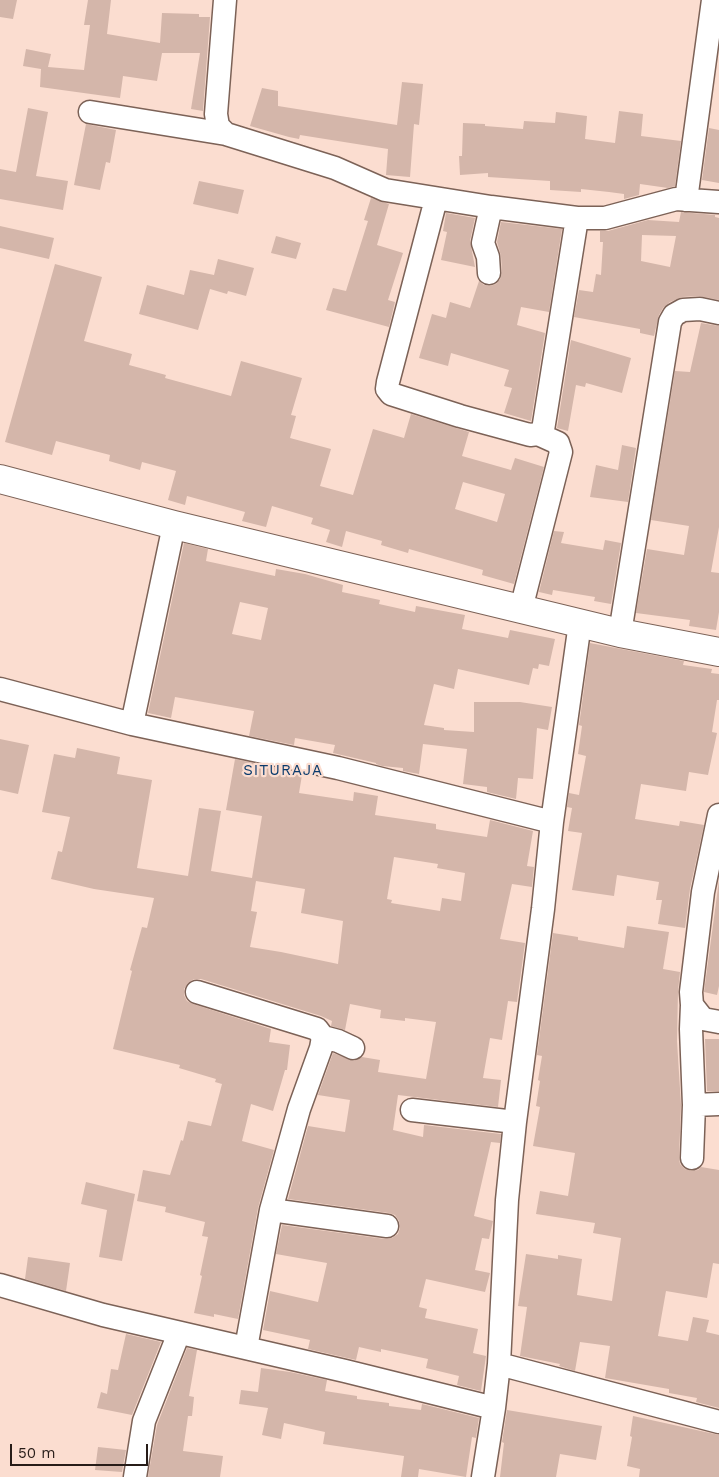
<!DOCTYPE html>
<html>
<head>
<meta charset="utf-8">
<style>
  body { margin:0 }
  #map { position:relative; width:719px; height:1477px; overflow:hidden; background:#fbddd0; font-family:"Work Sans",sans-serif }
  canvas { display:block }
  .scale { position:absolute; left:10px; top:1444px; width:138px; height:22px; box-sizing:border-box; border:2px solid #271c18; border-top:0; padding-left:6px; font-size:15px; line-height:18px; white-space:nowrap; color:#271c18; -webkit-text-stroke:4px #fbddd0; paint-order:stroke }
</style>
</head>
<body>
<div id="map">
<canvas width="719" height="1477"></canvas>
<div class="scale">50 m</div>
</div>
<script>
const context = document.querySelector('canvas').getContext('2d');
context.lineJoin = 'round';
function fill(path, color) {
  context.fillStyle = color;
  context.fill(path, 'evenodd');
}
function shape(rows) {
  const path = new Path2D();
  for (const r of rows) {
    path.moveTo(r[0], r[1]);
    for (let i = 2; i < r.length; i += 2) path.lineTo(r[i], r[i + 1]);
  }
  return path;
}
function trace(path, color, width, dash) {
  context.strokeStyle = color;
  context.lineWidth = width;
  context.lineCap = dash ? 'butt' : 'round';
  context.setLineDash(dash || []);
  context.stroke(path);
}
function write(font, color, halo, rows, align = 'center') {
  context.font = font + ' "Work Sans",sans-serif';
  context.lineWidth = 4.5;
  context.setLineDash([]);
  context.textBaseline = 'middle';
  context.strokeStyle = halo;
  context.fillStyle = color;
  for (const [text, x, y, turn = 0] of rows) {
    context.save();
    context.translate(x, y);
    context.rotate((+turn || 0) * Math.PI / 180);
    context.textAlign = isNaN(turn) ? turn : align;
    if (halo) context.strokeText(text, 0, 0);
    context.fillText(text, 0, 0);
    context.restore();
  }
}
const building = shape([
  [0,0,17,0,13,19,0,17],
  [88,0,111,0,107,34,160,43,162,13,199,14,199,17,210,17,203,111,191,109,200,53,162,53,157,81,123,76,120,98,40,87,41,69,23,66,26,49,51,54,48,67,84,70,90,25,84,25],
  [402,82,423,84,419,125,414,124,410,177,386,175,388,149,300,135,299,139,289,137,250,126,262,88,278,91,278,106,397,125],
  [28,108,48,112,36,176,68,181,63,210,0,199,0,169,16,172],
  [619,111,643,114,641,136,681,141,675,186,668,188,640,184,639,195,624,199,624,194,609,192,581,189,581,192,550,190,550,181,488,177,488,173,460,175,459,156,462,156,463,123,485,124,485,126,523,129,524,121,555,123,556,112,587,116,585,139,615,143],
  [86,124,116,130,110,163,106,162,100,190,74,185],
  [709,128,719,130,719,183,702,180],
  [199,181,244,190,238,214,193,204],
  [371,198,389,204,377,245,403,253,388,300,395,302,389,327,326,310,333,288,346,291,368,221,364,220],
  [681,212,715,215,715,217,719,218,719,300,699,296,682,297,670,302,663,308,659,315,654,336,640,333,640,329,574,317,579,290,593,292,596,274,601,275,603,242,600,242,600,231,608,231,648,220,679,222],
  [642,235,676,236,670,267,641,261],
  [446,213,475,218,470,241,475,267,441,260,447,232,443,231],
  [501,222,562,229,549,312,521,307,517,325,545,333,531,421,504,413,512,388,504,386,509,370,451,353,448,366,419,358,432,314,446,318,450,302,470,308,479,281,484,285,490,286,496,284,500,279,502,272,501,256,497,242],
  [0,226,54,238,49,259,0,248],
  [276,236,301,243,296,259,271,253],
  [218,259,254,268,246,296,228,291,227,294,210,289,198,330,139,314,147,285,184,295,190,270,214,275],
  [55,264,102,277,84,341,132,354,129,365,166,375,165,378,231,396,241,361,302,378,291,415,296,416,290,438,331,449,320,486,353,495,373,429,404,438,411,414,469,432,462,456,511,470,515,458,544,467,514,584,482,575,483,570,409,549,408,553,381,545,382,541,346,531,342,547,326,542,330,530,311,524,313,518,272,506,266,527,242,521,245,512,187,496,185,505,168,500,176,471,142,462,140,470,109,461,110,455,56,441,52,455,5,442],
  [463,482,505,494,497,522,455,509],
  [701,323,719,326,719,527,711,572,719,573,719,612,716,630,689,626,690,620,636,613,647,549,684,555,689,526,651,520,675,371,690,372],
  [571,340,631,358,622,393,586,383,585,387,576,385,568,431,557,428],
  [622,445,636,448,628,502,590,497,596,465,618,470],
  [554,531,564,532,561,543,603,550,605,540,621,543,611,604,594,601,595,597,553,590,552,595,539,592],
  [184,543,208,549,206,561,275,576,276,569,305,574,343,585,342,592,380,600,379,604,415,612,416,606,465,615,462,629,508,638,510,630,555,639,549,666,539,664,538,669,533,668,529,685,458,669,454,689,434,684,424,725,444,728,444,730,474,732,474,702,520,702,552,707,548,730,537,728,533,779,518,778,516,799,487,792,487,787,463,784,467,749,423,744,419,774,403,771,403,768,382,766,376,764,376,763,333,753,335,745,295,738,294,745,249,736,254,711,175,697,171,718,148,713],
  [240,602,268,608,261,640,232,634],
  [590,643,684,661,683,665,712,669,711,673,719,674,719,700,717,700,712,732,717,733,708,775,689,772,686,791,641,784,635,819,679,826,680,821,704,825,690,889,685,928,658,924,662,900,656,900,659,882,617,875,614,896,572,890,582,833,568,831,572,808,567,807,569,793,579,795,586,756,578,754,582,726,579,725,581,711],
  [0,739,29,745,18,794,0,790],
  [77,748,120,757,117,774,152,780,137,868,188,876,199,808,221,811,211,871,252,878,262,816,226,810,235,759,289,771,288,773,302,775,299,793,353,801,354,792,378,796,375,815,436,824,436,829,441,830,487,837,490,820,533,831,527,866,534,867,532,887,512,884,500,939,525,943,517,1002,508,1001,502,1040,490,1038,483,1078,501,1080,498,1107,398,1095,393,1130,423,1137,424,1125,501,1134,500,1143,491,1142,474,1216,493,1221,489,1239,482,1238,475,1270,490,1273,485,1292,426,1279,419,1307,427,1309,425,1318,478,1329,473,1353,486,1356,481,1391,457,1385,459,1376,426,1368,428,1359,381,1349,381,1352,359,1347,356,1360,308,1349,310,1340,263,1330,270,1291,318,1302,327,1263,276,1254,282,1225,385,1239,392,1238,398,1234,400,1228,399,1221,395,1215,389,1213,288,1199,308,1126,345,1132,350,1100,318,1095,333,1053,354,1061,362,1057,380,1060,378,1072,426,1079,436,1022,405,1018,405,1021,380,1018,381,1010,350,1004,345,1030,331,1026,332,1021,321,1016,201,979,194,979,188,983,184,989,184,995,187,1001,193,1004,271,1029,269,1042,290,1045,287,1070,285,1070,273,1111,251,1104,242,1141,274,1150,258,1208,238,1319,214,1314,214,1317,194,1313,202,1276,200,1275,208,1237,202,1236,205,1222,165,1212,166,1207,137,1201,143,1170,170,1175,181,1140,183,1141,188,1121,211,1126,222,1084,215,1082,216,1079,179,1068,180,1065,113,1049,132,971,130,970,142,927,147,928,154,898,94,889,51,879,58,851,62,852,70,817,42,812,54,754,75,758],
  [394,857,438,864,437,868,465,873,461,901,442,898,440,911,391,903,392,900,387,899],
  [256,881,305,889,301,913,343,921,338,964,281,952,250,947,257,912,251,911],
  [719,880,719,986,717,995,704,992],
  [627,926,669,932,663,969,680,972,678,991,677,1041,681,1105,679,1158,680,1164,685,1169,691,1171,698,1170,701,1167,719,1170,719,1264,713,1263,707,1298,666,1291,658,1336,688,1341,693,1317,709,1320,706,1332,719,1335,719,1408,696,1402,697,1398,669,1393,669,1389,605,1378,610,1346,580,1342,575,1371,559,1366,560,1364,520,1356,527,1307,518,1306,526,1254,558,1259,558,1255,582,1259,577,1295,612,1301,621,1238,593,1233,595,1223,536,1214,540,1191,568,1196,575,1153,533,1146,540,1107,536,1106,540,1081,538,1080,542,1056,537,1055,553,933,578,937,578,940,624,948],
  [705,1039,719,1039,719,1091,707,1091],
  [86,1182,135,1194,122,1261,99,1257,107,1210,81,1204],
  [28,1257,70,1263,66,1291,25,1279],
  [126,1334,161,1342,132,1415,97,1408,101,1392,107,1394,111,1369,118,1370],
  [187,1348,197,1350,189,1396,194,1397,192,1416,188,1416,183,1451,223,1456,220,1477,148,1477,157,1425],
  [261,1368,290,1372,327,1380,325,1391,357,1396,357,1399,389,1403,389,1406,421,1410,422,1404,479,1418,476,1438,472,1437,466,1477,419,1469,418,1477,401,1477,404,1456,323,1444,325,1432,284,1423,281,1439,262,1435,268,1408,239,1404,241,1390,258,1392],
  [507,1410,602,1426,596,1460,560,1454,556,1477,500,1477,504,1443,502,1442],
  [633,1416,719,1435,719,1477,639,1477,640,1469,627,1466,632,1437,630,1436],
  [98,1447,126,1450,122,1472,95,1470]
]);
const minor = shape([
  [225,0,216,114,218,126,226,134,335,168,385,190,491,207,577,218,605,218,676,199,719,202],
  [90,112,226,134],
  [436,199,388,382,387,389,391,394,460,416,530,435,538,434,543,430,577,218],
  [686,200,713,0],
  [489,273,488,257,483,243,491,207],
  [521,609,561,452,558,443,538,434],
  [620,633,670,322,674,315,683,310,700,309,719,313],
  [0,689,132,724,338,768,552,822],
  [132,724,174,525],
  [719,815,703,892,691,992,692,1005,703,1019,719,1022],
  [197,992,317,1029,323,1037,321,1048,299,1109,271,1210,246,1348],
  [323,1037,338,1041,353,1048],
  [694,1105,719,1104],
  [412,1110,515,1122],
  [692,1158,694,1105,691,1029,692,1005],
  [271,1210,387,1226],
  [0,1285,103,1315,345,1371,494,1408],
  [499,1364,719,1422],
  [135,1477,144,1421,179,1333],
  [483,1477,494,1408,499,1364,507,1200,515,1122,543,909,552,822,580,623]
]);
const primary = shape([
  [0,479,174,525,521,609,620,633,719,652]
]);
const quarterNames = [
  ["SITURAJA",283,771]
];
fill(building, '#d4b6aa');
trace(minor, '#7c6257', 25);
trace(primary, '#7c6257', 30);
trace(minor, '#fff', 22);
trace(primary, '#fff', 28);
context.letterSpacing = '1px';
write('15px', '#093a6c', '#fbddd0', quarterNames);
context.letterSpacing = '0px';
</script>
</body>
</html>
